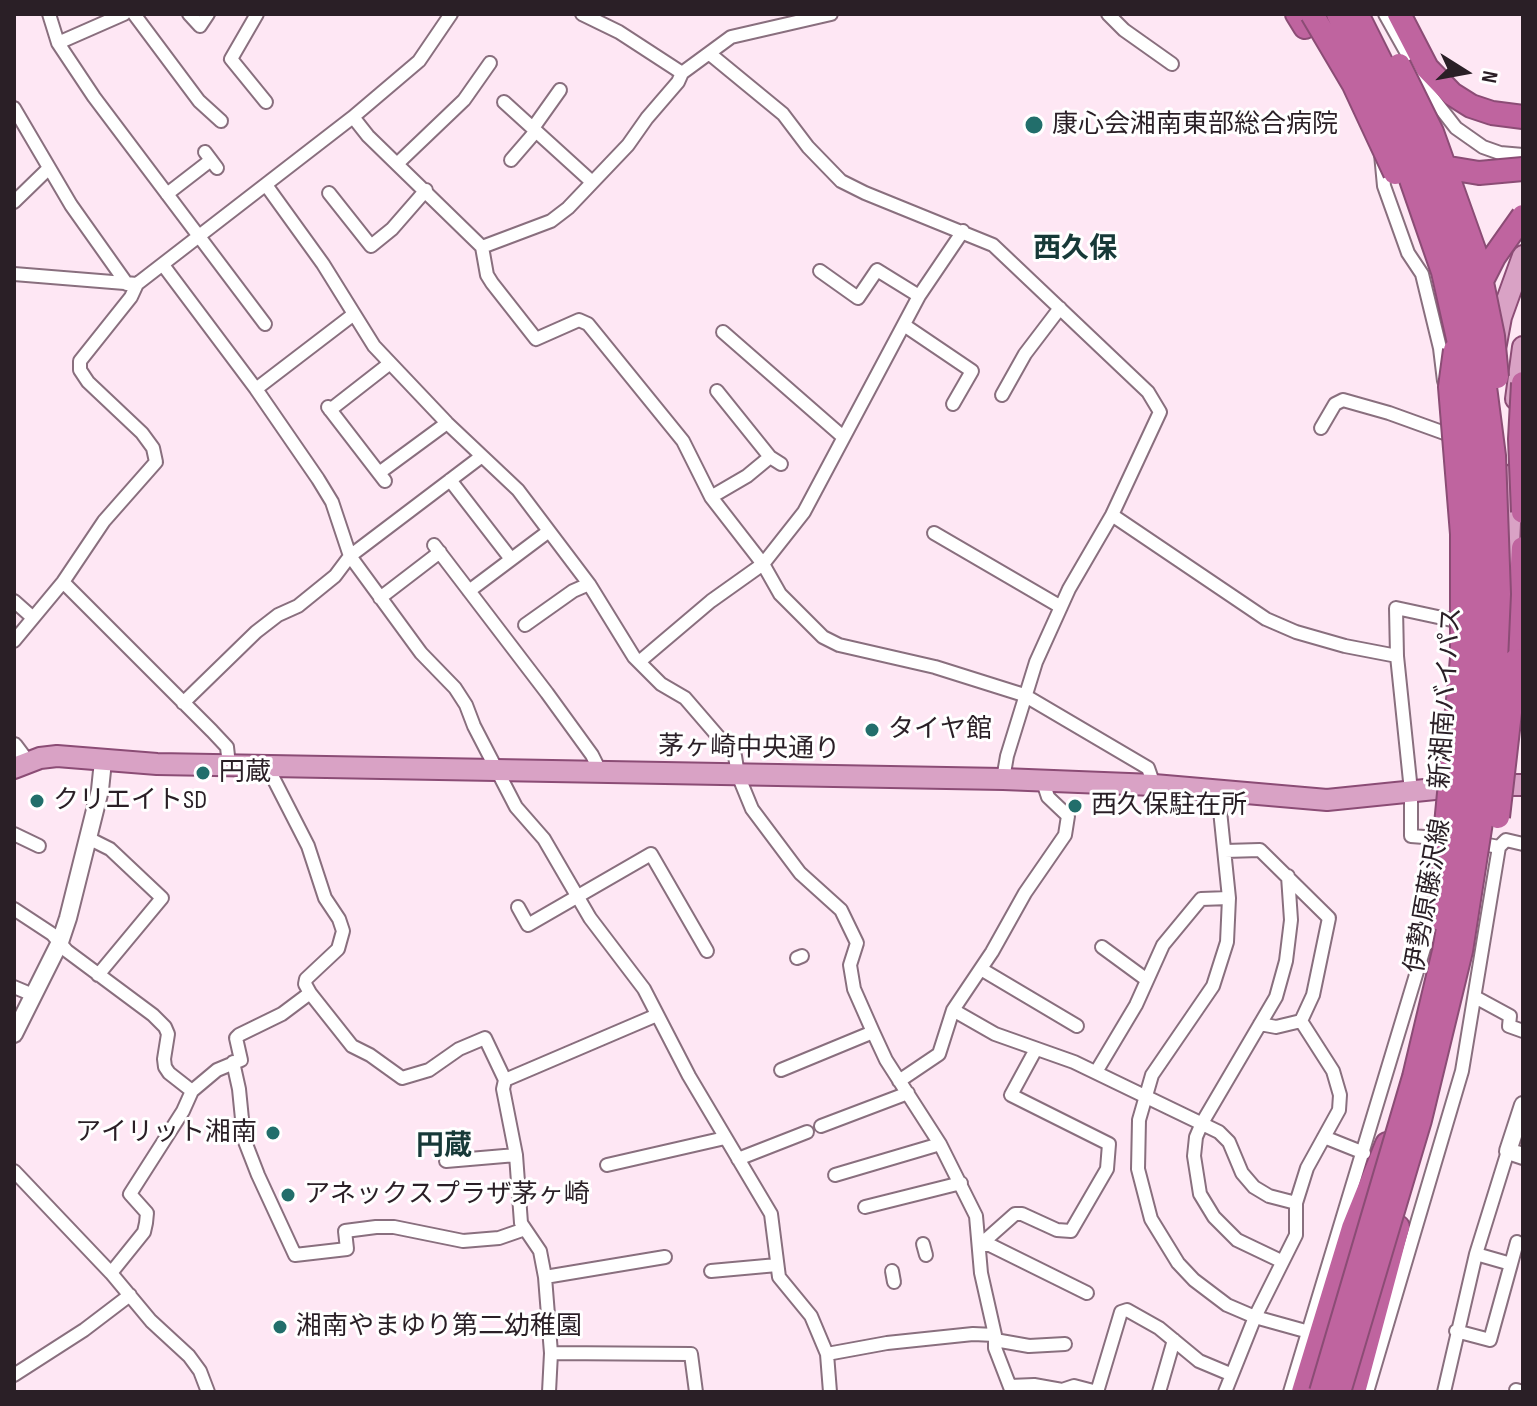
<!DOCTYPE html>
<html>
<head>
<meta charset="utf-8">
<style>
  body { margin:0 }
  #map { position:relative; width:1537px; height:1406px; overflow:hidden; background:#fee7f4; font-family:"Sofia Sans Condensed",sans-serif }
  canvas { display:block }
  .frame { position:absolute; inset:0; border:16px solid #2a1f26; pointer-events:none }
  .north { position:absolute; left:1425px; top:32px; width:80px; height:80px; -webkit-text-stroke:6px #fff; paint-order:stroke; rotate:101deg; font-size:22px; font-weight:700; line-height:32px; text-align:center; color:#2a1f26 }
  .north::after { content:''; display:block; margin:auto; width:28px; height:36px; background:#2a1f26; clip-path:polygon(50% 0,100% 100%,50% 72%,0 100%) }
</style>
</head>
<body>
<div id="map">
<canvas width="1537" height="1406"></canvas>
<div class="frame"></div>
<div class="north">N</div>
</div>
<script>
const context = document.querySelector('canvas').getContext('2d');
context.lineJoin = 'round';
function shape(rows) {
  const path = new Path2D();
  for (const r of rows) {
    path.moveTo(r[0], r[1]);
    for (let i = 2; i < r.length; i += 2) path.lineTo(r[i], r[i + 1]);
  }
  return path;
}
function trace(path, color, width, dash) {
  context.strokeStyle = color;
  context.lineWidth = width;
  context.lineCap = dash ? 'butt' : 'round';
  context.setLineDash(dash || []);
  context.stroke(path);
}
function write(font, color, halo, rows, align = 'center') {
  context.font = font + ' "Sofia Sans Condensed","Noto Sans JP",sans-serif';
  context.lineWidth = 6;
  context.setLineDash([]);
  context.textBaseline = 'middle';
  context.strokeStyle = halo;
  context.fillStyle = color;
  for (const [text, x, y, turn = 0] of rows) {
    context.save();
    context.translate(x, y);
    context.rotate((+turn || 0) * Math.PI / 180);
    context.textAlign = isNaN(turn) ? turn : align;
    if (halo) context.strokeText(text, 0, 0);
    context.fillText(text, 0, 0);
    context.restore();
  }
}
const minor = shape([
  [49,14,58,43,94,97,265,324],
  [134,14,199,101,221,121],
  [189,14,200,26,208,14],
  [257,14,231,59,266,102],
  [582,14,619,32,682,73],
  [1108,14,1124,30,1172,64],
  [1385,14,1431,96,1456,128,1483,147,1500,153,1523,155],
  [58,43,124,14],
  [710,54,783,114,808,147,841,181,865,193,993,245,1148,392,1160,412,1112,515,1069,589,1036,662,1007,756,1003,779],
  [504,102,592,182],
  [14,108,71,205,127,284],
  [353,117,368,136,482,247,551,221,568,208,628,145,647,118,678,82,682,73,731,37,831,14],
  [533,128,560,90],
  [205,152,217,168],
  [1381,154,1384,186,1408,253,1422,274,1440,348,1444,381],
  [511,160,536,131],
  [397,164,464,100,490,63],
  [266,185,323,264,374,346,447,423,518,490,589,584,634,657,661,684,685,698,735,756,738,775,752,809,800,873,841,910,857,943,850,965,854,989,873,1032,886,1060,940,1144,976,1216,981,1273,995,1335,995,1348,1012,1392],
  [329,193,371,246,392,229,426,190],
  [167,194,211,160],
  [14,202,49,168],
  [482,247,487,275,492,283,536,339,579,320,588,324,683,441,711,497,763,564,780,594,823,637,839,645,935,667,1024,695,1148,768,1154,785],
  [163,265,256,389,318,479,332,502,350,556,421,653,455,688,466,705,474,726,516,807,544,839,590,918,644,989,689,1076,771,1214,779,1277,811,1316,827,1354,830,1392],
  [820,271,858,298,877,270,919,296],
  [14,274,137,284,353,117,419,61,451,14],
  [904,325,972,371,953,404],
  [723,332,842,436],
  [256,389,354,314],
  [717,391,770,457,781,464],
  [1002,395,1025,354,1060,308],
  [328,407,385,481],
  [330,410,389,364],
  [1321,428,1335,404,1343,400,1389,413,1450,435],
  [379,473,447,423],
  [450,480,511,559],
  [711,497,747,476,770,457],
  [1112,515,1266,619,1296,632,1345,646,1397,656],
  [934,533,1061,607],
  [434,545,547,693,592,755,601,773],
  [63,582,212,731,227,747,229,765],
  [469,591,549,531],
  [380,598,440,552],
  [14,601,32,617],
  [525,625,573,591,589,584],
  [14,641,63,582,104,521,156,462,153,448,142,433,88,382,80,370,80,361,131,297,137,284],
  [639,662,711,601,763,564,804,512,919,296,963,231],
  [183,703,256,632,278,615,298,606,335,576,350,556,482,456],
  [267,766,308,846,325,898,339,919,343,931,338,949,306,979,305,984,310,993,352,1046,370,1055,402,1078,429,1070,459,1049,485,1038,505,1080,503,1089,516,1155,521,1223,540,1251,545,1277,551,1353,549,1392],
  [1218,791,1229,898,1227,942,1213,986,1152,1075,1139,1120,1138,1169,1151,1219,1178,1263,1194,1280,1227,1305,1255,1317,1309,1332],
  [14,834,39,846],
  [88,838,110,849,162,898,98,975],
  [1477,843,1499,847,1506,840,1523,844],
  [1437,849,1437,838,1411,836,1411,791,1397,656,1396,608,1461,622],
  [1225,851,1260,850,1329,918,1313,995,1301,1021,1333,1071,1340,1095,1339,1110,1307,1168,1296,1203,1296,1235,1255,1317,1225,1392],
  [518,907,528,925,651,854,707,951],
  [14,909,52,934,67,951,153,1015,165,1027,168,1034,164,1059,165,1067,169,1073,192,1091],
  [1102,947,1147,980],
  [797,958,802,956],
  [981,969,1077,1026],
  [14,987,33,995],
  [1475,997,1510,1016,1509,1026,1523,1031],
  [953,1010,995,1034,1074,1062,1219,1132,1229,1142,1242,1173,1254,1187,1269,1196,1296,1203],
  [1260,1024,1276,1027,1301,1021],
  [233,1062,239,1089,244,1139,258,1175,295,1255,347,1249,345,1231,376,1227,394,1227,463,1241,499,1238,525,1229],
  [781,1070,873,1032],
  [1096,1072,1136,1005,1163,945,1201,899,1229,898],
  [505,1080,657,1015],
  [899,1081,939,1054,953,1010,992,952,1025,893,1065,835,1068,816,1048,797,1043,782],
  [821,1126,908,1093],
  [1324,1137,1364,1153],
  [738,1159,807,1132],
  [446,1161,516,1155],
  [607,1165,725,1138],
  [14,1171,111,1273,151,1321,189,1356,200,1371,208,1392],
  [835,1175,940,1144],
  [865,1207,961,1183],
  [923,1244,926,1255],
  [980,1245,1015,1214,1022,1214,1057,1230,1071,1231,1107,1169,1109,1144,1011,1095,1036,1049],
  [980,1245,990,1245,1087,1293],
  [1281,1261,1237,1240,1214,1217,1200,1194,1194,1156,1196,1137,1202,1123,1276,997,1286,961,1291,920,1288,876],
  [1511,1264,1517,1242],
  [711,1271,777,1265],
  [892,1271,894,1282],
  [111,1273,144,1232,146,1223,147,1213,130,1194,183,1111,192,1091,217,1070,241,1060,236,1038,239,1035,282,1014,310,993],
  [545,1277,665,1257],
  [1456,1331,1490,1340,1511,1264,1476,1254],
  [995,1340,1029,1346,1065,1344],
  [551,1353,691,1354,696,1392],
  [827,1354,887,1343,973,1334,995,1335],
  [14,1375,84,1330,130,1295],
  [1010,1386,1034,1385,1062,1390,1074,1386,1097,1392],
  [1516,1390,1523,1392],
  [1097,1392,1121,1312,1127,1310,1159,1328,1199,1361,1230,1374],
  [1159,1392,1174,1340],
  [1290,1392,1428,935,1450,938],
  [1367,1392,1462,1071,1499,847],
  [1444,1392,1476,1254,1508,1151]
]);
const tertiary = shape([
  [14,746,26,762],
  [14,1034,60,942,68,918,100,790,103,761],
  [1523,1105,1508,1151,1523,1156]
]);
const primary = shape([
  [1496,344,1501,317,1523,256],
  [1516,399,1523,347],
  [1507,594,1512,475],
  [14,768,40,758,57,756,157,764,1003,779,1154,785,1327,800,1474,785,1523,785]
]);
const motorway = shape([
  [1297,14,1305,27],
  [1399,14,1427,68,1452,94,1471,106,1492,113,1523,117],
  [1516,660,1523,548],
  [1303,1392,1353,1228,1387,1144],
  [1354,1392,1398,1227]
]);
const motorwayBridge = shape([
  [1312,14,1354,85,1395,173],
  [1399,65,1432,132,1477,258,1493,336,1497,377],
  [1437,166,1479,173,1523,169],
  [1467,310,1494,257,1523,216],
  [1523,383,1520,439,1523,512],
  [1498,817,1516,660],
  [1437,918,1462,658,1462,534,1450,387,1455,350],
  [1321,1392,1414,1077,1444,951,1461,855,1474,758,1482,594,1480,497,1474,431,1464,365,1443,272,1390,119,1338,14],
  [1339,1392,1420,1120,1461,951,1486,790,1493,726,1499,594,1494,456,1485,387,1461,273,1420,150,1395,90,1357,14]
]);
const markers = [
  [1034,125,10,"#226e6b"],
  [872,730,8,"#226e6b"],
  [203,773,8,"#226e6b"],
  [37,801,8,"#226e6b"],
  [1075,806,8,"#226e6b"],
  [273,1133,8,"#226e6b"],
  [288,1195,8,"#226e6b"],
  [280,1327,8,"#226e6b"]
];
const poiNames = [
  ["康心会湘南東部総合病院",1052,125],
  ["タイヤ館",888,730],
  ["円蔵",219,773],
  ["クリエイトSD",53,801],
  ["西久保駐在所",1091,806],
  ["アイリット湘南",257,1133,"right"],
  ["アネックスプラザ茅ヶ崎",304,1195],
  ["湘南やまゆり第二幼稚園",296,1327]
];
const streetNames = [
  ["新湘南バイパス",1447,698,-86],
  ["茅ヶ崎中央通り",749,749,1],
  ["伊勢原藤沢線",1429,896,-80]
];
const neighbourhoodNames = [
  ["西久保",1075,250],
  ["円蔵",444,1147]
];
trace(minor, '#896f7e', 16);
trace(tertiary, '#896f7e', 20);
trace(primary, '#8b4c75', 24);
trace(motorway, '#8b4c75', 26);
trace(minor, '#fff', 12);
trace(tertiary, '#fff', 16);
trace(primary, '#d9a2c5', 20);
trace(motorway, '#bf649f', 22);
trace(motorwayBridge, '#8b4c75', 26, []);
trace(motorwayBridge, '#bf649f', 22);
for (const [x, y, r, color] of markers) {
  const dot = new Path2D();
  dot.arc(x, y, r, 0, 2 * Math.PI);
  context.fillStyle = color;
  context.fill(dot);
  trace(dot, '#fff', 3);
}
write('26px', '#2a1f26', '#fff', poiNames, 'left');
write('26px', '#2a1f26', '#fff', streetNames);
write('bold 28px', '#173938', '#fff', neighbourhoodNames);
</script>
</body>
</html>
